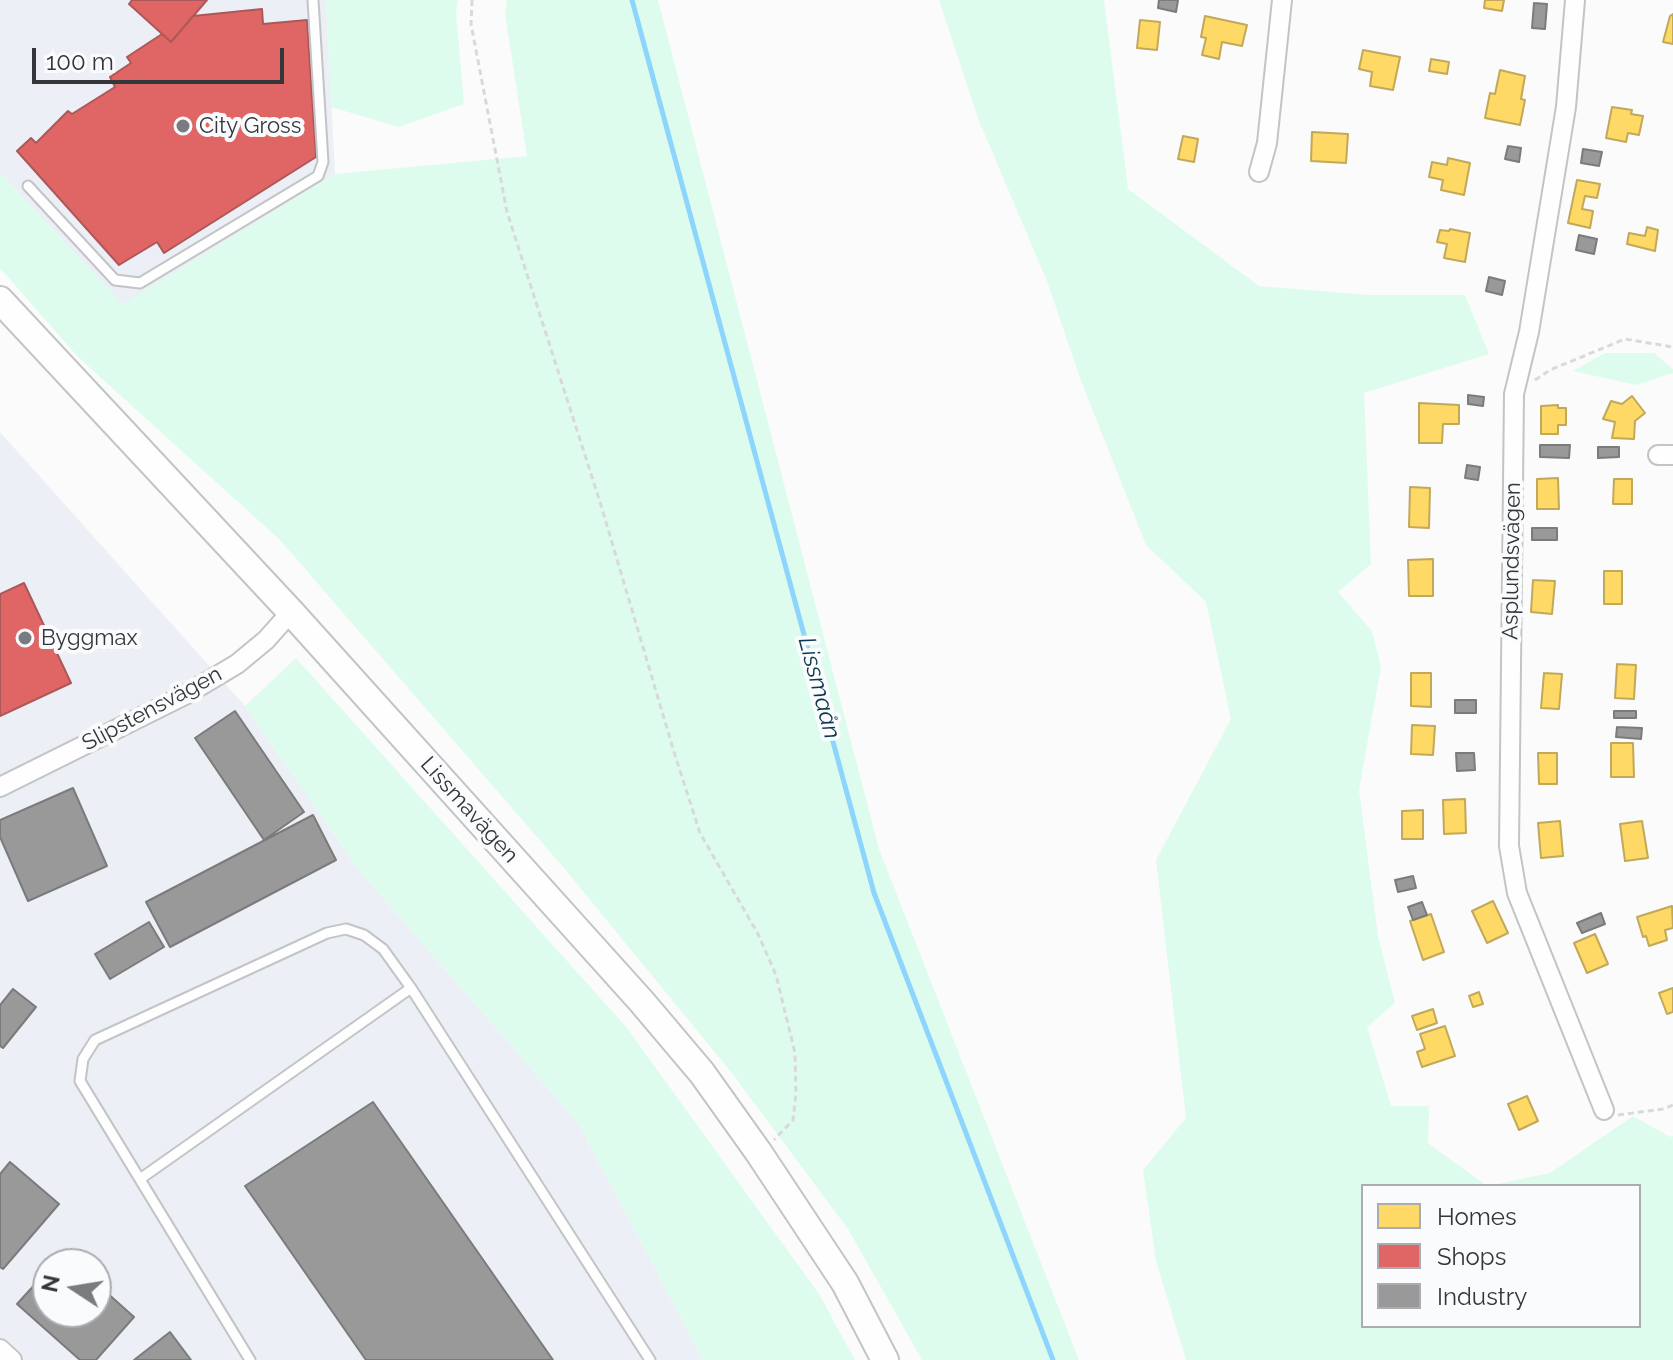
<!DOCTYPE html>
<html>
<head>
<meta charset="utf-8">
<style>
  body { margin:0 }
  #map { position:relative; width:1673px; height:1360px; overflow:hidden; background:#fbfbfc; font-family:Raleway,sans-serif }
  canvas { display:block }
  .legend { position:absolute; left:1361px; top:1184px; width:280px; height:144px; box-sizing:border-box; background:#fafbfd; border:2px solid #abacaf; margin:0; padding:10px 14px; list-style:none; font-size:24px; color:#34363a }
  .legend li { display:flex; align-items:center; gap:16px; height:40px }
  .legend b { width:40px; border:2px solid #abacaf }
  .north { position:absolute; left:32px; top:1248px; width:80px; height:80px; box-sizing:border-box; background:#fafbfd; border:2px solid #abacaf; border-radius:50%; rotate:282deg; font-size:22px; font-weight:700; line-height:32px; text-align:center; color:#34363a }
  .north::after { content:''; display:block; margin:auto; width:28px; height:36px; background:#7a7b7e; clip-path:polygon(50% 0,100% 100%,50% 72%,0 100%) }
  .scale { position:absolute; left:32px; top:48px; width:252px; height:36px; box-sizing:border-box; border:4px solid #34363a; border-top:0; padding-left:10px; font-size:24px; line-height:28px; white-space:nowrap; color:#34363a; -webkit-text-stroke:6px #fafbfd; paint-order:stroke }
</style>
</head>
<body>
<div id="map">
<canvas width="1673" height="1360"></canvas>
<ul class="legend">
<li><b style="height:22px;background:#ffd966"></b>Homes</li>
<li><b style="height:22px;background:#e06666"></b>Shops</li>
<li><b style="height:22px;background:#999"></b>Industry</li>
</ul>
<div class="north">N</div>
<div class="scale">100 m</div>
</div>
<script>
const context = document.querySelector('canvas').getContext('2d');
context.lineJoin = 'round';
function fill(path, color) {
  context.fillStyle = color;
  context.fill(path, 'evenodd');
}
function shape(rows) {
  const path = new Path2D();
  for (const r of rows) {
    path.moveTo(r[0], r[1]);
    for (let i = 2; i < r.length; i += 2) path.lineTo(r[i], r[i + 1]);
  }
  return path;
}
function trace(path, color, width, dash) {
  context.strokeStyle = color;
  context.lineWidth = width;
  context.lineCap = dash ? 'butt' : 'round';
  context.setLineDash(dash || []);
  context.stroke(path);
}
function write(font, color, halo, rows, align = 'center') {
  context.font = font + ' Raleway,sans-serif';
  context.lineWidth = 8;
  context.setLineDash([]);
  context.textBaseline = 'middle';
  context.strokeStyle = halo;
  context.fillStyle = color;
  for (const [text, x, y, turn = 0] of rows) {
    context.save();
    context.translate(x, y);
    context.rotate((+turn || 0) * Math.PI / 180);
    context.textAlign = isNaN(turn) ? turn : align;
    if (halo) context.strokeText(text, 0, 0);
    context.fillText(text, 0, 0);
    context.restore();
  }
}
const built = shape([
  [0,0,326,0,335,174,123,305,0,173],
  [0,432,245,706,358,869,579,1124,703,1360,0,1360],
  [48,1264,96,1264,96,1312,48,1312]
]);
const green = shape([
  [326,0,458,0,456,13,464,104,399,127,331,107],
  [507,0,658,0,879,849,1079,1360,922,1360,848,1229,731,1072,563,867,280,540,78,357,0,268,0,173,123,304,335,174,527,156,505,14],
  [939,0,1104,0,1128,189,1259,286,1370,295,1465,295,1489,354,1364,393,1371,564,1338,592,1372,631,1381,667,1359,790,1378,936,1395,1003,1367,1027,1391,1106,1429,1106,1428,1143,1487,1186,1363,1186,1363,1326,1639,1326,1639,1186,1487,1186,1550,1173,1633,1116,1670,1137,1673,1136,1673,1360,1186,1360,1156,1261,1143,1170,1186,1118,1156,860,1231,719,1206,602,1146,545,1081,381,1047,281,979,121],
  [1605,353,1654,353,1673,369,1673,373,1636,385,1573,371],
  [296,658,627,1028,819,1294,855,1360,703,1360,579,1124,358,869,245,706]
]);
const homes = shape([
  [1485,0,1504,0,1502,11,1484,8,1485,0],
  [1673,14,1673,44,1663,42,1670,16,1673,14],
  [1205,16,1247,25,1242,46,1222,42,1219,59,1202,55,1206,38,1201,37,1205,16],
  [1140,20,1160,22,1157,50,1137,48,1140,20],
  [1363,50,1400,57,1393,90,1370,86,1372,72,1359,69,1363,50],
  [1431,59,1449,62,1447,74,1429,71,1431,59],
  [1500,70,1525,76,1521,99,1525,100,1520,125,1485,118,1490,93,1495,94,1500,70],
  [1612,107,1632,110,1631,114,1643,116,1639,135,1628,133,1626,142,1606,138,1612,107],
  [1312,132,1348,134,1346,163,1311,161,1312,132],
  [1183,136,1198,139,1194,162,1178,159,1183,136],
  [1448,158,1470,163,1464,195,1441,190,1443,180,1429,177,1432,162,1447,165,1448,158],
  [1577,180,1600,184,1597,198,1585,196,1582,209,1593,211,1590,228,1568,223,1577,180],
  [1647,227,1658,230,1655,251,1627,244,1629,233,1645,236,1647,227],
  [1450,229,1470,233,1465,262,1444,258,1447,244,1437,242,1440,230,1449,231,1450,229],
  [1632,396,1645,413,1635,421,1634,439,1612,438,1615,422,1603,419,1611,401,1622,404,1632,396],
  [1419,403,1459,405,1459,424,1443,424,1442,443,1419,443,1419,403],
  [1558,405,1558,408,1566,408,1566,425,1558,425,1558,434,1541,434,1541,406,1558,405],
  [1558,478,1559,509,1537,509,1537,479,1558,478],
  [1614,479,1632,479,1632,504,1613,504,1614,479],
  [1410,487,1430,488,1429,528,1409,527,1410,487],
  [1433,559,1433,596,1409,596,1408,560,1433,559],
  [1604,571,1622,571,1622,604,1604,604,1604,571],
  [1533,580,1555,581,1552,614,1531,612,1533,580],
  [1617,664,1636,665,1634,699,1615,698,1617,664],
  [1411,673,1431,673,1431,707,1411,706,1411,673],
  [1544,673,1562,674,1559,709,1541,708,1544,673],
  [1412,725,1435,726,1433,755,1411,754,1412,725],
  [1611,743,1633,743,1634,777,1611,777,1611,743],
  [1538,753,1557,753,1557,784,1539,784,1538,753],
  [1465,799,1466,833,1444,834,1443,800,1465,799],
  [1423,810,1423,839,1402,839,1402,811,1423,810],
  [1560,821,1563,856,1541,858,1538,823,1560,821],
  [1642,821,1648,858,1625,861,1620,824,1642,821],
  [1493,901,1508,933,1487,943,1472,911,1493,901],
  [1672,906,1673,928,1665,930,1667,940,1649,946,1646,936,1643,937,1637,917,1672,906],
  [1431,914,1444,952,1423,960,1410,921,1431,914],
  [1595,934,1608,964,1587,973,1574,943,1595,934],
  [1673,988,1673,1012,1667,1014,1659,993,1673,988],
  [1479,992,1483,1004,1473,1007,1469,996,1479,992],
  [1433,1009,1437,1023,1417,1030,1412,1016,1433,1009],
  [1445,1026,1455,1056,1422,1067,1417,1052,1425,1049,1420,1034,1445,1026],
  [1527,1096,1538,1121,1519,1130,1508,1104,1527,1096]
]);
const shops = shape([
  [132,0,207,0,171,42,129,4,132,0],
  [262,9,263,24,307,20,316,157,164,253,157,242,119,265,17,151,31,138,36,143,68,111,72,114,115,87,110,77,131,63,127,57,162,34,171,42,193,16,262,9],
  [24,583,71,683,0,716,0,594,24,583]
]);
const industry = shape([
  [1159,0,1178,0,1176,12,1158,8,1159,0],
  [1534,3,1547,4,1545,29,1532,28,1534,3],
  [1508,146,1521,148,1519,162,1505,159,1508,146],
  [1583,149,1602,152,1599,166,1581,163,1583,149],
  [1579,235,1597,239,1594,254,1576,250,1579,235],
  [1489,277,1505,281,1502,295,1486,291,1489,277],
  [1468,395,1484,397,1483,406,1468,404,1468,395],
  [1540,445,1570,445,1569,458,1540,457,1540,445],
  [1598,447,1619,447,1619,457,1598,458,1598,447],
  [1467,465,1480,467,1478,480,1465,478,1467,465],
  [1532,528,1557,528,1557,540,1532,540,1532,528],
  [1455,700,1476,700,1476,713,1455,713,1455,700],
  [235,711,304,812,264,840,195,738,235,711],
  [1614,711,1636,711,1636,718,1614,718,1614,711],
  [1617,727,1642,728,1641,739,1616,737,1617,727],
  [1456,753,1474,753,1475,770,1457,771,1456,753],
  [73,788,107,866,28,901,0,837,0,820,73,788],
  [313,815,336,860,170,947,146,902,313,815],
  [1413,876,1416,888,1398,892,1395,880,1413,876],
  [1422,902,1427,915,1413,920,1408,907,1422,902],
  [1601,913,1605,924,1582,933,1577,923,1601,913],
  [149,922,164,947,110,979,95,954,149,922],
  [13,989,36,1007,3,1048,0,1046,0,1005,13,989],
  [373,1102,553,1360,366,1360,245,1186,373,1102],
  [10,1162,59,1204,3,1269,0,1267,0,1174,10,1162],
  [63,1253,75,1264,53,1264,63,1253],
  [48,1270,48,1312,96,1312,96,1283,134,1317,96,1360,80,1360,17,1304,48,1270],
  [170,1332,191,1360,134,1360,170,1332]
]);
const stream = shape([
  [632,0,874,893,1053,1360]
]);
const path = shape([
  [472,0,471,24,507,212,600,502,674,752,700,833,758,934,776,975,795,1053,796,1094,793,1120,774,1140],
  [1535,380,1550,370,1625,339,1673,347],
  [1618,1115,1663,1109,1673,1105]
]);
const lane = shape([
  [28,186,115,280,140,283,318,176,323,162,313,0],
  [140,1179,411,988,650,1360],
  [250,1360,80,1081,83,1059,95,1040,327,933,346,929,364,935,383,949,411,988]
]);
const street = shape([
  [1575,0,1566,107,1529,332,1514,394,1509,846,1517,893,1604,1110],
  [1259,172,1267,143,1282,0],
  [1658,455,1673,455],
  [0,787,185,695,237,664,266,640,291,612],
  [0,1349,12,1360]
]);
const secondary = shape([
  [0,300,291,612,642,1002,702,1073,759,1153,845,1283,885,1360]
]);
const markers = [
  [183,126,8,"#7a7b7e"],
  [25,638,8,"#7a7b7e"]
];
const poiNames = [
  ["City Gross",199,126],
  ["Byggmax",41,638]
];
const streetNames = [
  ["Asplundsvägen",1512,561,-89],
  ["Slipstensvägen",152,709,-28],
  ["Lissmavägen",469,810,48]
];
const waterNames = [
  ["Lissmaån",819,688,75]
];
fill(built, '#eceff5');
fill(green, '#defcee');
fill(homes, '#ffd966');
trace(homes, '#c2a859', 2);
fill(shops, '#e06666');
trace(shops, '#ac5859', 2);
fill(industry, '#999');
trace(industry, '#7b7b7c', 2);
trace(stream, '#8ed5fd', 5);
trace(lane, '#c3c4c6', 13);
trace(street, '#c3c4c6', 22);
trace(secondary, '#c3c4c6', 30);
trace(path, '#d8d9db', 3, [6, 4]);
trace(lane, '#fefeff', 9);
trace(street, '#fefeff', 18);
trace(secondary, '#fefeff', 26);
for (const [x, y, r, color] of markers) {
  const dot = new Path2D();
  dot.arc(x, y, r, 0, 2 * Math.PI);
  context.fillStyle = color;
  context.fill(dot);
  trace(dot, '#fafbfd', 3);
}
write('22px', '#34363a', '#fafbfd', poiNames, 'left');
write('22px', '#34363a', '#fafbfd', streetNames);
write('italic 24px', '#0b384f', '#fafbfd', waterNames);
</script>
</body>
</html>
